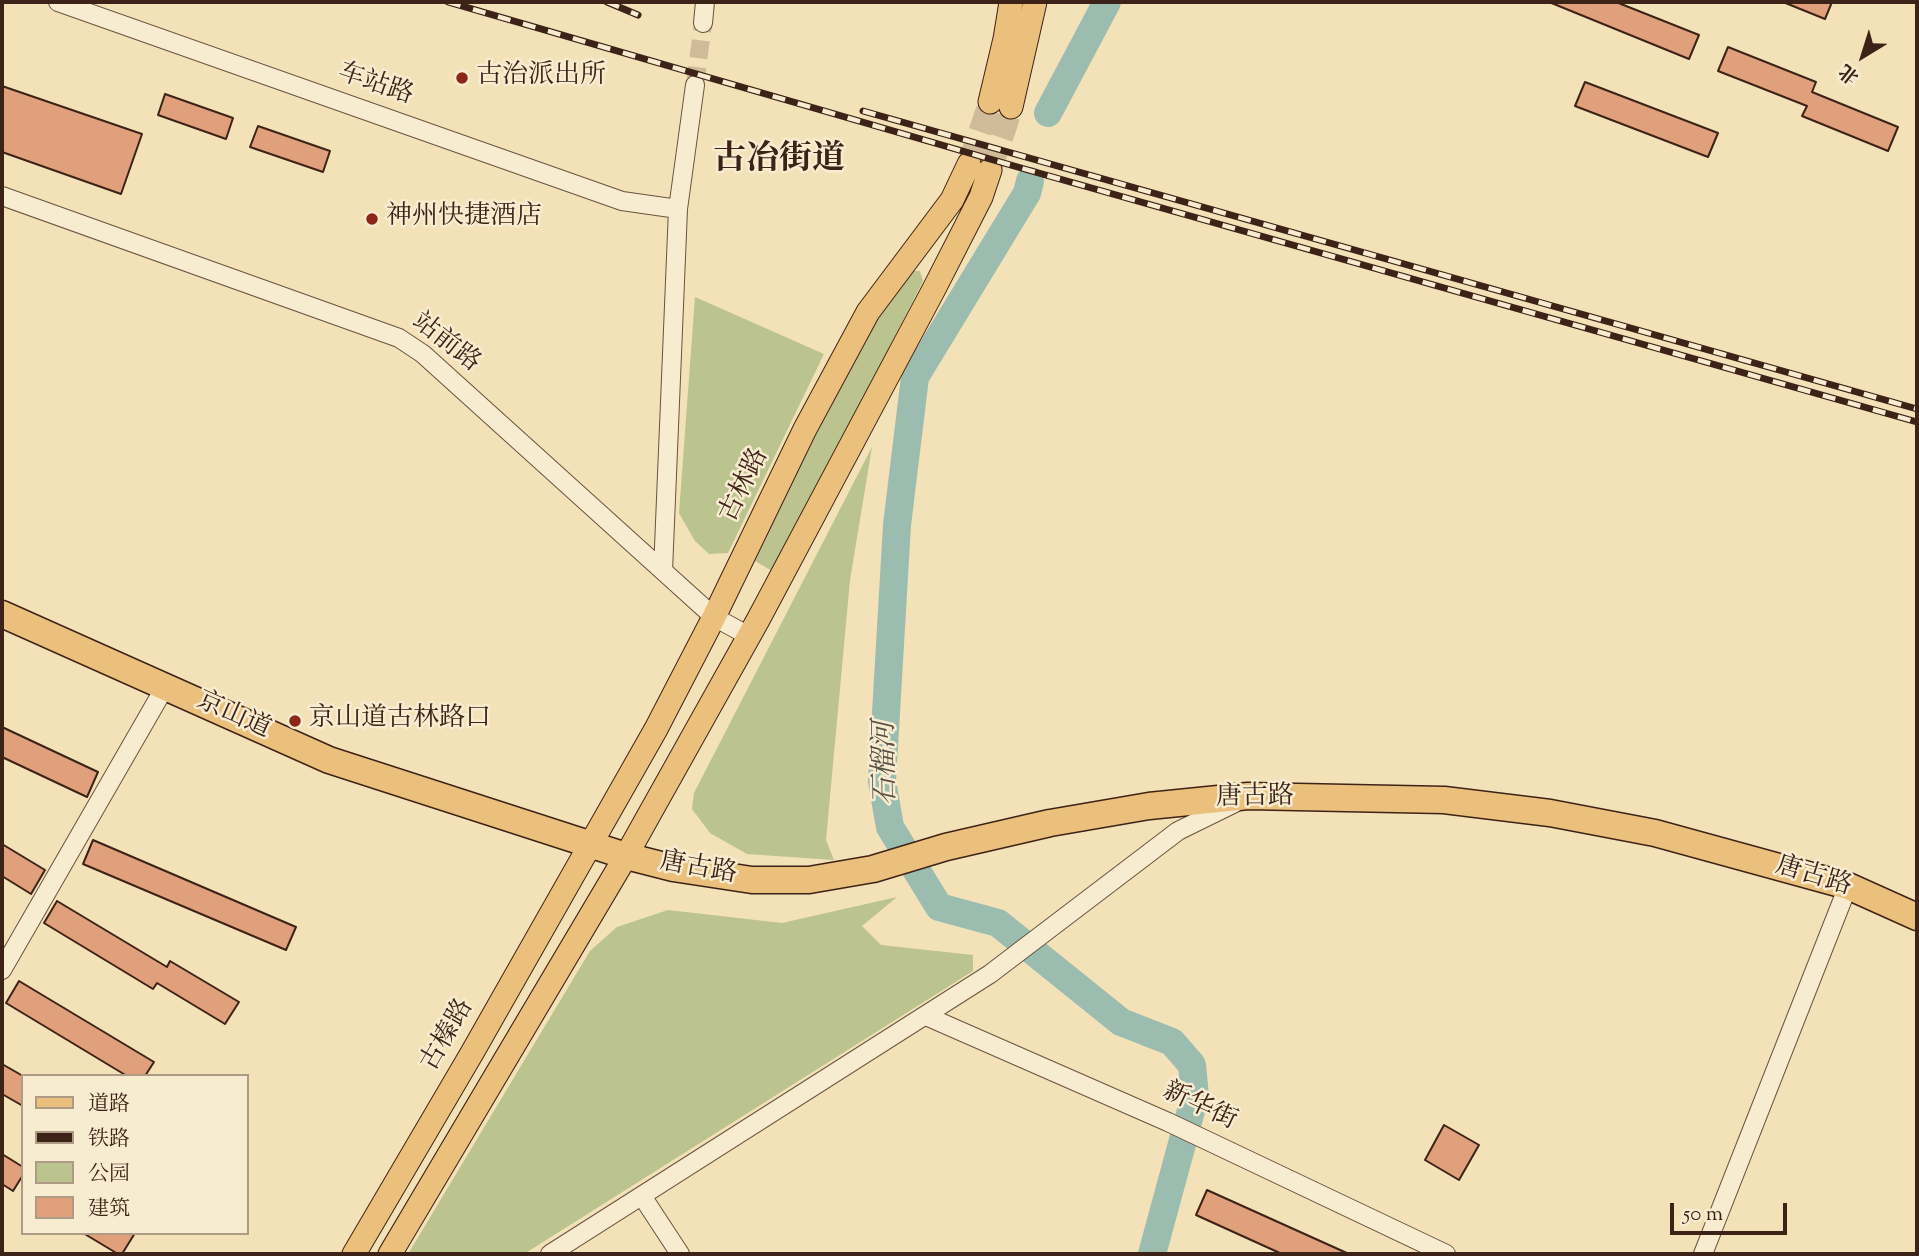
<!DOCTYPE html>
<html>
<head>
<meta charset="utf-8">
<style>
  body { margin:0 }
  #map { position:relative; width:1919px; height:1256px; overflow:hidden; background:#f3e1b7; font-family:"Sorts Mill Goudy","Noto Serif SC",serif }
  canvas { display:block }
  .frame { position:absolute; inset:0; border:4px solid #3d2217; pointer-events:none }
  .legend { position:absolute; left:21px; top:1074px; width:228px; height:161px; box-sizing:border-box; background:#f7ecd0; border:2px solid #ad9b86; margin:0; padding:9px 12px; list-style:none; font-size:21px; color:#3d2217 }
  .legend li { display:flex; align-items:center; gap:14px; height:35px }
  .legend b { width:35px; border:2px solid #ad9b86 }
  .north { position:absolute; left:1828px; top:21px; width:70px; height:70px; -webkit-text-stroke:5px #f7ecd0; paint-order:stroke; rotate:218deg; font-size:19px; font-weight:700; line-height:28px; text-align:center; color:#3d2217 }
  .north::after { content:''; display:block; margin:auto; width:24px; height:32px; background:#3d2217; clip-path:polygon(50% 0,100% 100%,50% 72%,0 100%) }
  .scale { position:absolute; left:1670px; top:1203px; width:117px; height:32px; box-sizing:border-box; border:4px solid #3d2217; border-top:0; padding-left:9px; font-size:21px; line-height:24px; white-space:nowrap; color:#3d2217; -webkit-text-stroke:5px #f7ecd0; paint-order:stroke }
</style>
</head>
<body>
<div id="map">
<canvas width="1919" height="1256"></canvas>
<div class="frame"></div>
<ul class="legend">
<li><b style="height:9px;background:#eac07c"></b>道路</li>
<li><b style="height:9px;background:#3d2217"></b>铁路</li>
<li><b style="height:19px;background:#bbc38e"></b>公园</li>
<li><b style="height:19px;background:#dfa07b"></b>建筑</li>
</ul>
<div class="north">北</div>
<div class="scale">50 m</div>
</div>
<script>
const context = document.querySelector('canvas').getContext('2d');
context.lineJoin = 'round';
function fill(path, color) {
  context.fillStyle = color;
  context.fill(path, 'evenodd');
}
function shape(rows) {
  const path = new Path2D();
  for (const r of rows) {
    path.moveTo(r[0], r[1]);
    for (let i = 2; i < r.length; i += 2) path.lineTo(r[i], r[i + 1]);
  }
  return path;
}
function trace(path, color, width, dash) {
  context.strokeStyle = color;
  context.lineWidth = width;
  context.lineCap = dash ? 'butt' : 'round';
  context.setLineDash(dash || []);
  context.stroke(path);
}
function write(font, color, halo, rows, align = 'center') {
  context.font = font + ' "Sorts Mill Goudy","Noto Serif SC",serif';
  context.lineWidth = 5;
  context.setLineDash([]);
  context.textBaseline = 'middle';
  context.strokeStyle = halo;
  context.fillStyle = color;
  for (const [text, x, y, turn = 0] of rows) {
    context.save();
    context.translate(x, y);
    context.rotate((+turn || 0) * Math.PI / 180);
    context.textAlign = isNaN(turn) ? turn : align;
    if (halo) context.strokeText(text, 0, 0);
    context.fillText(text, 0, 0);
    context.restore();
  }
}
const green = shape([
  [910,271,920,271,923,281,780,562,772,571,755,561,757,549,882,307],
  [695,297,824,354,728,553,709,554,695,541,679,513],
  [872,447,850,580,826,840,834,860,747,854,710,833,692,809,694,793],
  [897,897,862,926,881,945,973,955,973,971,524,1254,408,1254,590,951,617,927,668,910,782,923]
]);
const river = shape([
  [1048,113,1107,2],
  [1030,181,1027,193,915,377,897,525,882,781,890,827,939,907,998,923,1121,1022,1172,1042,1192,1065,1195,1096,1152,1254]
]);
const building = shape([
  [1549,2,1616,2,1699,35,1689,59,1549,2],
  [1783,2,1832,2,1825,19,1783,2],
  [1728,47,1816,82,1812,92,1898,127,1888,151,1802,116,1807,106,1718,71,1728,47],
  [1585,82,1718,133,1708,157,1575,106,1585,82],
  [2,86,142,134,121,194,2,152,2,86],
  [165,94,233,118,226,139,158,115,165,94],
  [258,126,330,151,323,172,250,147,258,126],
  [2,727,98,772,87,797,2,757,2,727],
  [93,840,296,927,286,950,83,864,93,840],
  [2,844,45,870,31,894,2,876,2,844],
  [57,901,167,967,170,961,239,1002,225,1024,157,983,153,989,44,923,57,901],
  [19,981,154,1062,145,1076,127,1076,6,1003,19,981],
  [2,1064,23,1076,23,1106,2,1094,2,1064],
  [1444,1125,1479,1145,1459,1180,1425,1160,1444,1125],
  [2,1154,23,1167,23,1175,13,1191,2,1184,2,1154],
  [1207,1190,1349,1254,1282,1254,1196,1215,1207,1190],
  [83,1233,135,1233,122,1254,118,1254,83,1233]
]);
const minorTunnel = shape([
  [695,85,703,23]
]);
const majorTunnel = shape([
  [969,164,990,102],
  [990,170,1006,125,1011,107]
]);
const minor = shape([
  [58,2,622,201,678,209],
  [703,23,705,2],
  [2,196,399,338,423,354,714,617,749,636],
  [663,571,678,209,695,85],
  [2,970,165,687],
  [926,1016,1168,1122,1446,1254],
  [642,1196,680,1254],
  [550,1254,990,974,1178,831,1235,803],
  [1703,1254,1848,886]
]);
const major = shape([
  [990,102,1005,39,1011,2],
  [1011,107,1035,2],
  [354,1254,472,1053,656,729,714,617,805,429,868,312,952,200,969,164],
  [390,1254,626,856,758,620,934,289,981,197,990,170]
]);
const highway = shape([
  [2,614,329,760,626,856,673,868,752,880,809,880,873,869,946,847,1050,823,1149,806,1248,796,1444,800,1550,813,1655,833,1848,886,1917,917]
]);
const rail = shape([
  [448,2,1021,168,1917,422],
  [607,2,638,15],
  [863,111,1917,409]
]);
const markers = [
  [462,78,7,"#8f2418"],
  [372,219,7,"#8f2418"],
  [295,721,7,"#8f2418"]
];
const poiNames = [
  ["古治派出所",476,78],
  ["神州快捷酒店",386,219],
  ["京山道古林路口",309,721]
];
const streetNames = [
  ["车站路",375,86,19],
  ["站前路",445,344,38],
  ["古林路",746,486,-64],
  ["京山道",233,717,24],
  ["唐古路",1255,799,-1],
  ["唐古路",698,870,10],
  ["唐古路",1813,878,17],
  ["古榛路",449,1036,-60],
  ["新华街",1199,1108,25]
];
const waterNames = [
  ["石榴河",888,763,-91]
];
const districtNames = [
  ["古冶街道",779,162]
];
fill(green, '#bbc38e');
trace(river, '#9bbdb0', 28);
fill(building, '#dfa07b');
trace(building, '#3d2217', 2);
trace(minorTunnel, '#cfbb97', 18, [18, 9]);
trace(majorTunnel, '#cfbb97', 23, [23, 11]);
trace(minor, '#6a523f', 20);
trace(major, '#3d2217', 25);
trace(highway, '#3d2217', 29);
trace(minor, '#f7ecd0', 18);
trace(major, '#eac07c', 23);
trace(highway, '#eac07c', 26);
trace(rail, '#3d2217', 7);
trace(rail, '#f7ecd0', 4.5, [13]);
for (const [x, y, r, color] of markers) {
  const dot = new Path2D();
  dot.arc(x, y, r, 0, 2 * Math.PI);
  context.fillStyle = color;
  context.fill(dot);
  trace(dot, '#f7ecd0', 2.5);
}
write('26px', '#3d2217', '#f7ecd0', poiNames, 'left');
write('26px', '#3d2217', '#f7ecd0', streetNames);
write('italic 28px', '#595045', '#f7ecd0', waterNames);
write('bold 33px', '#3d2217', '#f7ecd0', districtNames);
</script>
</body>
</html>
